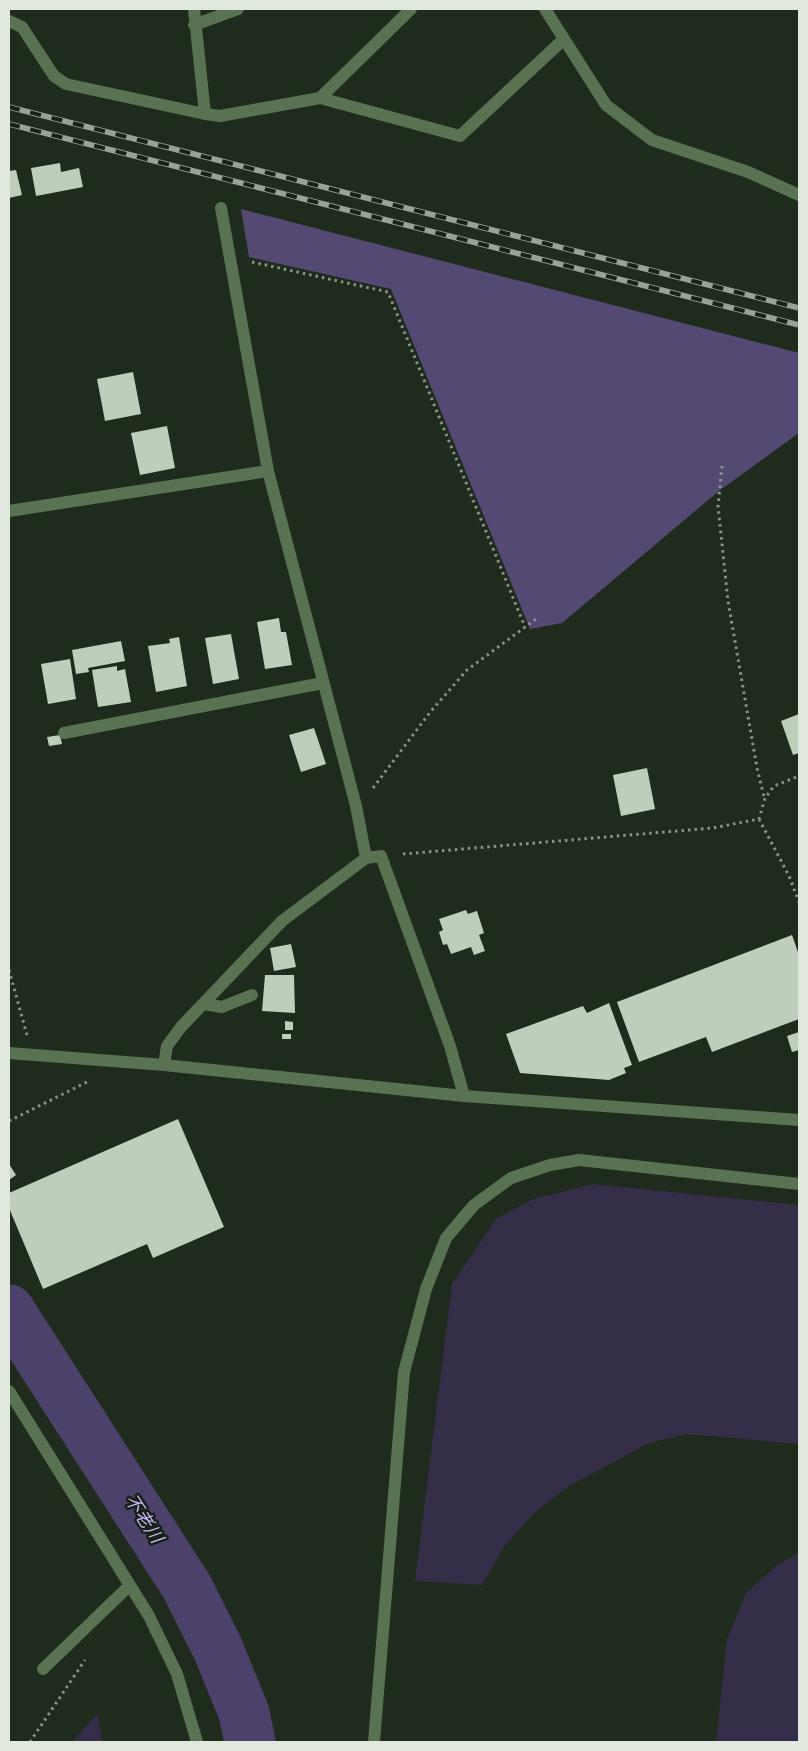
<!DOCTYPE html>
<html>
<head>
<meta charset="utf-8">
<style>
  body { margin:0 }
  #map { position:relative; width:808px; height:1751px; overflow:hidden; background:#1f2b1c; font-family:Helvetica,sans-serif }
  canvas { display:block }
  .frame { position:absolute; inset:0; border:10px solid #e1e9df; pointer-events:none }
</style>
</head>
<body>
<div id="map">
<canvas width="808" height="1751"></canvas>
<div class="frame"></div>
</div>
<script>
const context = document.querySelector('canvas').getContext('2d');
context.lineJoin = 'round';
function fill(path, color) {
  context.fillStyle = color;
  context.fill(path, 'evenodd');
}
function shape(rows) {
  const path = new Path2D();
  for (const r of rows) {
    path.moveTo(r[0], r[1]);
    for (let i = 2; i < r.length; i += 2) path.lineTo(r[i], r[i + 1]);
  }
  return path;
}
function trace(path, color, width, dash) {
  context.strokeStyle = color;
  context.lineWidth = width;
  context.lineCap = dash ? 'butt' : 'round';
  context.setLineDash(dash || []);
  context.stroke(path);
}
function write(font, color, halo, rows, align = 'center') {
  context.font = font + ' Helvetica,"Noto Sans JP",sans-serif';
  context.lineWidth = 5;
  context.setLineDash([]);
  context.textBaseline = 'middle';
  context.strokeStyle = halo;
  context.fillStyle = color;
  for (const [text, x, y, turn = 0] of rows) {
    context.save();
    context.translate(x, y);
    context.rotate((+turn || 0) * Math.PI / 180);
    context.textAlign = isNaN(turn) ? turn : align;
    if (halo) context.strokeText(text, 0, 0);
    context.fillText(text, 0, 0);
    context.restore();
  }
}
const green = shape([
  [593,1184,799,1205,799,1444,687,1434,649,1443,569,1486,535,1512,503,1548,482,1585,415,1581,452,1284,496,1219,531,1200],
  [799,1553,799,1742,716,1742,727,1639,746,1593,776,1566],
  [97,1714,103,1742,72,1742]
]);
const forest = shape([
  [241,209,799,353,799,433,719,491,562,623,530,629,391,289,249,257]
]);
const river = shape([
  [9,1310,187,1587,218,1649,244,1713,250,1742]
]);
const building = shape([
  [60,163,61,172,79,168,83,187,36,196,31,168],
  [16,170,22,195,9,198,9,171],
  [133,372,141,414,105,421,97,379],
  [167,426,175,468,140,475,131,433],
  [279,618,281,632,286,632,292,665,265,669,257,622],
  [231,634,239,679,213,684,205,638],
  [179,637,187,686,156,692,148,646,170,643,169,639],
  [121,641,125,661,88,668,89,672,76,674,72,650],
  [70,659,76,699,48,704,41,664],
  [117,666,117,671,125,669,131,702,98,707,92,670],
  [799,714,799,753,793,755,781,721],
  [314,728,326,764,301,772,289,735],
  [60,735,62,744,49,746,47,737],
  [647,768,655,809,621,816,613,775],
  [466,910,468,914,477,911,484,933,479,935,485,951,474,955,471,947,451,954,447,944,443,945,439,932,443,930,439,919],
  [792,935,799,955,799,1019,712,1052,706,1037,639,1062,617,1002],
  [291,944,296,967,274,971,270,948],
  [265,975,294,975,295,1013,262,1011],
  [609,1003,632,1065,624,1068,626,1073,609,1080,520,1073,506,1034,583,1006,587,1013],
  [285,1021,293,1022,293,1030,285,1030],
  [799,1032,799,1050,792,1052,787,1036],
  [282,1034,291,1034,291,1039,282,1039],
  [178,1119,224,1227,153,1258,147,1244,43,1289,9,1208,9,1193],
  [9,1164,16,1175,9,1180]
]);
const path = shape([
  [252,262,388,292,525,627],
  [722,466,718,506,728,601,757,768,764,797],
  [373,788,431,711,467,670,536,619],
  [759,819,789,876,799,902],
  [403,854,713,828,759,819,765,798,774,786,799,776],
  [9,970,27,1035],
  [9,1121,89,1081],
  [30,1742,85,1660]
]);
const minor = shape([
  [545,9,606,105,652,140,748,172,799,195],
  [9,21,22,27,54,76,66,84,205,114,194,9],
  [194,25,238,9],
  [320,98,411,9],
  [205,114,220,116,320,98,460,136,564,39],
  [221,208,268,471,356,806,366,858],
  [9,511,268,471],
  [64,733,323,683],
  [204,1004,222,1007,252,995],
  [9,1053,164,1065,464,1096,799,1120],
  [164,1065,167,1046,181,1027,282,921,366,858,381,856,450,1046,464,1096],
  [9,1391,149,1616,177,1674,197,1742],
  [43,1669,129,1586],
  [374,1742,404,1372,426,1289,446,1238,474,1205,511,1178,550,1165,579,1160,799,1184]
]);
const rail = shape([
  [9,107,799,308],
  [9,124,799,325]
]);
const waterNames = [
  ["不老川",143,1519,57]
];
fill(green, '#352e48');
fill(forest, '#544973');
trace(river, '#4c416a', 51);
fill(building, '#bfcebb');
trace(path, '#899387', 3, [2.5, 4]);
trace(minor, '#597252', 12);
trace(rail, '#99a297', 5.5);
trace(rail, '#162213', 4, [11]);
write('italic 18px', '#c7b5fa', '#162213', waterNames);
</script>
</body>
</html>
